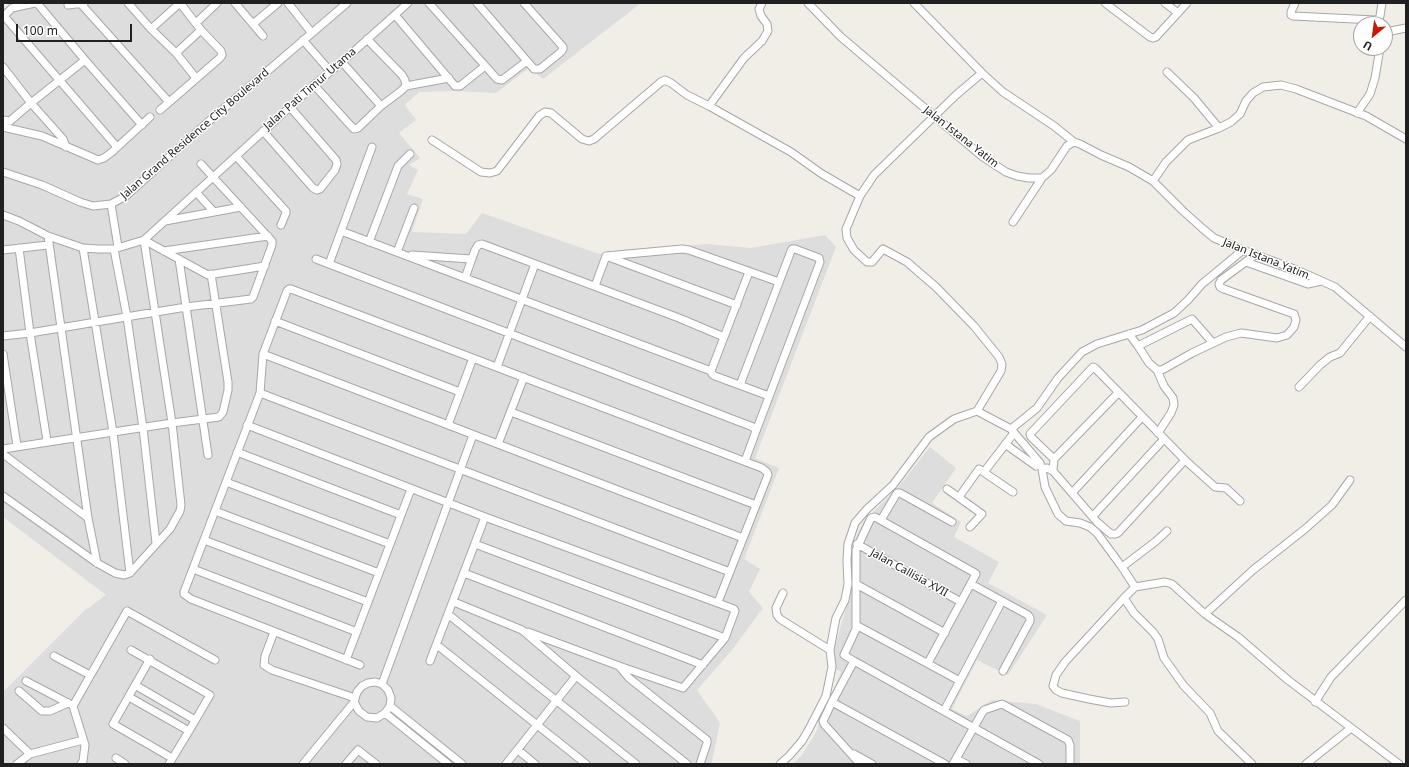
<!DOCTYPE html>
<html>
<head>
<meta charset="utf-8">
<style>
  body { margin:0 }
  #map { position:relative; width:1409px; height:767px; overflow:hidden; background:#f1eee7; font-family:"Noto Sans",sans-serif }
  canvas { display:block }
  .frame { position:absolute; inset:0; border:4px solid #202020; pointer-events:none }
  .north { position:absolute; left:1353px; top:16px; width:40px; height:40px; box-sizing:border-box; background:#fff; border:1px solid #a6a6a6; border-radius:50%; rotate:209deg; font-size:11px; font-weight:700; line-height:16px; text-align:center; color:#202020 }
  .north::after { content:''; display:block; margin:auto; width:14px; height:18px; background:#ce1502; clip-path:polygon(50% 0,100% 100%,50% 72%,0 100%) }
  .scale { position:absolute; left:16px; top:24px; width:116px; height:18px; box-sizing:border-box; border:2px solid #202020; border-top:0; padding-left:5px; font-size:12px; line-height:14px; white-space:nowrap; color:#202020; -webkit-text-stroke:3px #fff; paint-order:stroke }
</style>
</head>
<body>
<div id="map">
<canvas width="1409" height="767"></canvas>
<div class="frame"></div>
<div class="north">U</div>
<div class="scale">100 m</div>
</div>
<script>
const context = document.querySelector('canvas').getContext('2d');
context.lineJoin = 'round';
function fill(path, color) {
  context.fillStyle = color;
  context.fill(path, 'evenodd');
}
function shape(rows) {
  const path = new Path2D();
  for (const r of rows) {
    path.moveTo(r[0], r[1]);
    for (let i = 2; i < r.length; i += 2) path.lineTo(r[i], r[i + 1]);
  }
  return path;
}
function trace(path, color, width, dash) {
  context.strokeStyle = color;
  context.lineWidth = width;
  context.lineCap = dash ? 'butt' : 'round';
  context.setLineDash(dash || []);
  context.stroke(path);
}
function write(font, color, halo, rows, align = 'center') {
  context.font = font + ' "Noto Sans",sans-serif';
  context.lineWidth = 3;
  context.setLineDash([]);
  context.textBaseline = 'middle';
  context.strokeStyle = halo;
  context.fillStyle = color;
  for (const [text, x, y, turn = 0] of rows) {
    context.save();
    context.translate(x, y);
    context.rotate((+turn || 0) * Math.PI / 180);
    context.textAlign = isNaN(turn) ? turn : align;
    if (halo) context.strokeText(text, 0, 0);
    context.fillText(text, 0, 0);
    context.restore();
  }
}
const residential = shape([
  [13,3,641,3,543,79,529,68,496,93,452,91,419,92,405,105,416,120,399,133,420,158,409,165,418,170,407,194,423,199,412,232,466,234,482,213,599,254,706,244,751,248,825,235,836,247,755,458,779,468,744,559,760,569,749,592,763,608,732,650,697,690,720,723,712,761,711,764,3,764,3,692,84,611,106,595,3,517,3,9],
  [930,447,956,468,932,503,961,522,954,537,999,562,988,583,1047,615,1008,675,977,660,952,709,967,716,992,700,1036,704,1080,721,1080,764,793,764,802,755,815,734,841,672,829,665,852,589,851,546,864,521,900,485]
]);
const minor = shape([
  [35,3,12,8,4,16,117,147],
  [37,3,85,60,142,125],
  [128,3,151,29,176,53,196,78],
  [235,3,263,36],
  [288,3,311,32],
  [429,3,497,79,502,80,527,61],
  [477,3,527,61,534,69,540,69,561,52,563,49,563,47,524,3],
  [808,3,841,37,934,116,983,157,1006,172,1017,176,1029,178,1042,178,1051,170,1067,146,1074,142,1080,144,1101,155,1129,167,1153,181,1182,210,1202,228,1214,238,1243,250,1297,270,1335,287,1406,347],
  [914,3,982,73,1003,92,1054,126,1074,142],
  [1105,3,1150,37,1153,38,1156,37,1187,3],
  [1165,3,1178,13],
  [1295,3,1291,12,1291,15,1293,16,1375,20,1379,19,1380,16,1382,3],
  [81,4,169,102],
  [68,5,84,3],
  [395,15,455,86,460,86,485,66],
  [196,23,217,3],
  [253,24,278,3],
  [151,29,180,3],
  [1385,36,1391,31,1406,28],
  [303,40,330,71],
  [176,53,201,30],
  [342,62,381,106],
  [3,67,31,103,10,121,3,120],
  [314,85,351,126,354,129,358,128,381,106,401,91,406,86,405,80,402,75,367,39],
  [406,86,449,78],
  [709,106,744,58,762,41,768,31,767,24,761,16,759,9,762,3],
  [160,110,220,58,222,55,221,51,201,30,180,3],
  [1357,113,1370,94,1375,78,1380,48],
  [3,127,42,136,98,160,104,158,112,152,150,117],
  [1219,128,1231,122,1240,114,1246,101,1253,93,1263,87,1281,85,1296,89,1366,116,1406,139],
  [263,131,313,188,317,190,320,189,335,170,337,164,336,160,290,107],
  [432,140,481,172,490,173,497,171,539,116,545,112,551,113,582,139,589,141,594,139,661,82,665,80,671,83,687,95,709,106,791,152,822,174,860,196],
  [66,147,63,139,31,103,85,60],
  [236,156,286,211,286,213,281,225],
  [3,172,42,185,80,202,93,206,111,204,126,196,208,122,347,3],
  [1153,181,1166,162,1188,140,1219,128,1194,98,1167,72],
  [196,192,214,212],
  [111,204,118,247],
  [3,215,19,221,48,236,83,248,98,249,114,249,144,240,208,275,265,266],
  [165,221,241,207],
  [1013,222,1042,178],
  [341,231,711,371],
  [48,236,88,518,97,563],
  [369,242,398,166,410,154],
  [19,248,30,333,47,441],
  [83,248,113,432,130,573],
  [114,249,127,317,143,428,156,543],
  [3,250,48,245],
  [164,251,268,236],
  [397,252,414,208],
  [412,255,471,259],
  [606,256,682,249,689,250,779,282],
  [179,259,208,455],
  [316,259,753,427,756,431,745,461],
  [1246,262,1308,284,1321,281],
  [329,264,372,147],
  [749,272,711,371,712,374,715,376,769,396],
  [211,274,228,382,228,390,223,412,219,417,172,423,144,240,314,85,342,62,408,3],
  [465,278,475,250,478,245,482,244,679,318,724,337],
  [595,286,606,256,737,305],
  [275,321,460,392],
  [1129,334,1138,346,1149,363,1157,370,1162,370,1192,353,1226,337,1241,333,1277,338,1287,335,1294,327,1296,320,1294,314,1224,289,1220,287,1219,284,1221,280,1255,255],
  [3,336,30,333,186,307,251,299,253,297,272,245,272,241,201,164],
  [1138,346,1192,319,1213,343],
  [3,354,17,446],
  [263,354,743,538],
  [497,367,535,264],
  [1157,370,1164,386,1173,398,1174,405,1171,413,1158,433],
  [740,385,791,251,792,249,795,249,819,258,820,262,756,431],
  [1299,387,1320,365,1330,357,1340,353,1370,316],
  [260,393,730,572],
  [977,411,1001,371,1002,364,999,357,974,326,936,287,907,262,883,249,872,262,867,262,854,250,847,238,846,229,860,196,874,175,956,95,982,73],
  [511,412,756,505],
  [247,425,485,517,734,609,735,611,725,638,683,688,619,666,629,678,707,740,707,743,700,764],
  [448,425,473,358],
  [1011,429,1037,408,1058,378,1082,352,1097,344,1142,330,1174,313,1188,300,1202,284,1243,250],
  [498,444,524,377],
  [1005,444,1036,466],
  [3,449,172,423,181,505,180,511,170,529,130,573,124,575,115,573,97,563,3,496],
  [237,452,401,515],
  [3,454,88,518],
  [1054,459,1118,393],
  [1185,460,1215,487,1226,488,1240,501],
  [1042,469,1047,468,1053,471,1097,522,1111,534,1115,534,1118,533,1185,460,1095,368,1093,367,1030,434,1031,437,1054,459,1053,471],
  [984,472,1014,433],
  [226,482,390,544],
  [947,489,982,514,970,527],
  [1072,493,1142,417],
  [959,497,979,469,1013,492],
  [215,511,379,573],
  [1093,516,1164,439],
  [881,520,897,493,900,493,952,522],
  [204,540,368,602],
  [475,544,725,638],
  [857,544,961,602],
  [1122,567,1155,542,1167,531],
  [193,569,357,632],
  [464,573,703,665],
  [856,584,945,633],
  [971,584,1028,615,1030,618,1030,621,1003,671],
  [783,593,776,608,777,615,780,619,830,650],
  [1124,598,1134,613,1153,632,1158,639,1164,658,1184,686,1210,713,1218,731,1252,764],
  [454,602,522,630,576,676,506,764],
  [1205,614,1253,570,1305,529,1332,505,1350,480],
  [449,615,636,764],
  [856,625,960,681],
  [274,632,265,656,264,665,272,670,355,698],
  [528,632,619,666],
  [437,645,586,764],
  [131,650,210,695,189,731],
  [54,656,90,675],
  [150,659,113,724,172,758],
  [346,660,411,489],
  [430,661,485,517],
  [854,661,832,702,823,721,824,724,860,764],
  [928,663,976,574,975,573,875,517,871,518,856,550,856,629,844,655,854,661,1039,764],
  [360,665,191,599,184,594,184,592,260,393,263,354,287,291,289,289,291,289,762,468,767,472,768,475,718,602],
  [576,676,687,764],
  [26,681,70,704],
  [375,682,382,684,388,690,391,698,390,706,385,713,377,718,367,717,359,711,354,702,357,692,362,686,368,683,375,682],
  [382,684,473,435],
  [135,685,195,720],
  [19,691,42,711,50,711,68,703],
  [129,697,189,731,169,764],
  [832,702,945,764],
  [1125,702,1111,703,1089,699,1062,693,1056,690,1053,686,1056,675,1065,662,1124,598,1135,587],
  [1315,702,1331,677,1406,600],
  [390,706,462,764],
  [944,711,1002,601],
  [385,713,448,764],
  [3,728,30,754],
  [518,750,535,764],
  [854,754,872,764],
  [116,758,125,764],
  [956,759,966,764],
  [17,764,30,754,83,740],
  [81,764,83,761,85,745,73,706,127,611,215,660],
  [303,764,354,702],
  [346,764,358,750,376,764],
  [780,764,789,756,802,741,809,729,826,696,832,667,830,650,834,628,836,618,845,600,848,584,847,560,848,544,855,523,867,509,893,485,929,437,954,419,977,411,1011,429,1040,463,1042,469,1045,487,1058,514,1066,521,1080,523,1090,527,1097,533,1122,567,1135,587,1165,582,1172,584,1205,614,1238,637,1288,680,1399,764],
  [953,764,982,713,984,710,1002,704,1068,740,1070,745,1070,764],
  [1306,764,1351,728]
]);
const streetNames = [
  ["Jalan Pati Timur Utama",310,89,-41],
  ["Jalan Grand Residence City Boulevard",195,134,-41],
  ["Jalan Istana Yatim",961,137,38],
  ["Jalan Istana Yatim",1266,259,22],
  ["Jalan Callisia XVII",909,573,29]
];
fill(residential, '#dedddd');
trace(minor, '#a7a7a7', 9);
trace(minor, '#fff', 7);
write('11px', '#202020', '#fff', streetNames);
</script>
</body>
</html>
